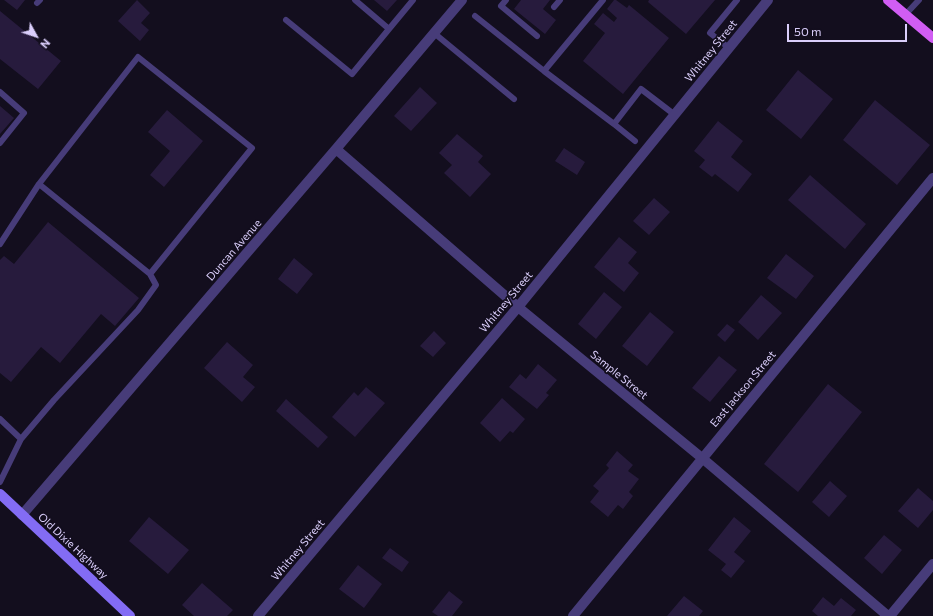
<!DOCTYPE html>
<html>
<head>
<meta charset="utf-8">
<style>
  body { margin:0 }
  #map { position:relative; width:933px; height:616px; overflow:hidden; background:#130e1e; font-family:Commissioner,sans-serif }
  canvas { display:block }
  .north { position:absolute; left:16px; top:16px; width:40px; height:40px; -webkit-text-stroke:3px #130e1e; paint-order:stroke; rotate:130deg; font-size:11px; font-weight:700; line-height:16px; text-align:center; color:#dacefb }
  .north::after { content:''; display:block; margin:auto; width:14px; height:18px; background:#dacefb; clip-path:polygon(50% 0,100% 100%,50% 72%,0 100%) }
  .scale { position:absolute; left:787px; top:24px; width:120px; height:18px; box-sizing:border-box; border:2px solid #dacefb; border-top:0; padding-left:5px; font-size:12px; line-height:14px; white-space:nowrap; color:#dacefb; -webkit-text-stroke:3px #130e1e; paint-order:stroke }
</style>
</head>
<body>
<div id="map">
<canvas width="933" height="616"></canvas>
<div class="north">N</div>
<div class="scale">50 m</div>
</div>
<script>
const context = document.querySelector('canvas').getContext('2d');
context.lineJoin = 'round';
function fill(path, color) {
  context.fillStyle = color;
  context.fill(path, 'evenodd');
}
function shape(rows) {
  const path = new Path2D();
  for (const r of rows) {
    path.moveTo(r[0], r[1]);
    for (let i = 2; i < r.length; i += 2) path.lineTo(r[i], r[i + 1]);
  }
  return path;
}
function trace(path, color, width, dash) {
  context.strokeStyle = color;
  context.lineWidth = width;
  context.lineCap = dash ? 'butt' : 'round';
  context.setLineDash(dash || []);
  context.stroke(path);
}
function write(font, color, halo, rows, align = 'center') {
  context.font = font + ' Commissioner,sans-serif';
  context.lineWidth = 3.5;
  context.setLineDash([]);
  context.textBaseline = 'middle';
  context.strokeStyle = halo;
  context.fillStyle = color;
  for (const [text, x, y, turn = 0] of rows) {
    context.save();
    context.translate(x, y);
    context.rotate((+turn || 0) * Math.PI / 180);
    context.textAlign = isNaN(turn) ? turn : align;
    if (halo) context.strokeText(text, 0, 0);
    context.fillText(text, 0, 0);
    context.restore();
  }
}
const building = shape([
  [4,0,25,0,17,10],
  [137,0,150,13,141,23,149,30,140,41,118,21],
  [374,0,397,0,387,11],
  [521,0,550,0,543,9,556,20,545,34,514,9],
  [614,0,616,0,627,8,629,5,669,38,623,94,583,61,605,33,594,24,603,13,614,22,617,18,607,9],
  [649,0,715,0,686,34,648,2],
  [0,11,61,61,38,89,0,59],
  [798,70,833,99,801,139,766,110],
  [420,87,437,103,411,131,394,116],
  [875,100,930,145,897,185,843,140],
  [0,106,14,118,0,134],
  [167,110,203,141,164,187,150,175,170,151,148,132],
  [718,121,743,141,731,157,752,174,738,192,715,174,712,177,699,167,705,160,694,151],
  [457,134,483,156,478,162,491,174,470,197,444,173,452,165,439,153],
  [564,148,585,162,577,175,555,161],
  [810,175,866,224,845,249,788,200],
  [654,198,670,212,649,235,633,221],
  [48,222,139,298,115,326,101,314,60,363,41,347,11,382,0,373,0,260,4,256,14,264],
  [619,237,637,252,628,263,639,273,624,292,594,267],
  [786,254,814,276,796,299,767,278],
  [294,258,313,274,297,294,278,279],
  [604,292,622,307,596,339,578,324],
  [761,295,782,313,758,340,738,322],
  [650,312,674,332,647,366,622,346],
  [727,324,735,330,725,342,717,335],
  [434,331,446,343,433,357,420,346],
  [227,342,253,365,243,377,255,387,242,402,204,368],
  [719,356,737,370,710,402,692,388],
  [538,364,557,380,546,393,549,395,537,409,509,387,520,374,526,379],
  [828,384,862,412,798,492,764,464],
  [366,387,385,403,355,437,332,417,354,392,358,396],
  [502,398,525,419,513,433,510,431,500,442,480,423],
  [286,399,328,437,318,448,276,411],
  [617,451,633,465,628,471,639,479,629,492,633,496,623,509,618,505,608,517,590,502,599,491,593,486,609,468,606,465],
  [830,481,847,496,829,517,812,502],
  [918,488,933,501,933,510,918,528,898,511],
  [149,517,189,550,168,574,129,541],
  [734,517,751,531,734,552,745,561,731,578,721,570,726,564,708,550],
  [884,535,902,550,882,574,864,558],
  [390,548,409,562,402,572,382,558],
  [358,565,382,584,364,608,339,589],
  [202,583,233,610,227,616,194,616,182,605],
  [449,591,463,602,452,616,438,616,432,612],
  [684,596,703,611,699,616,667,616],
  [823,597,834,606,841,598,856,610,851,616,818,616,812,611]
]);
const lane = shape([
  [355,0,389,29,413,0],
  [506,0,501,6,537,36],
  [37,3,40,0],
  [554,7,560,0],
  [905,15,919,0],
  [475,16,544,71,614,124],
  [286,20,352,74,389,29],
  [434,33,514,99],
  [729,48,710,33,737,0],
  [544,71,603,0],
  [0,92,24,113,0,143],
  [635,141,614,124,641,89,675,115],
  [39,184,138,57,252,148,150,274],
  [0,244,39,184,150,274,156,285,138,310,54,400,21,439,0,482],
  [0,419,21,439]
]);
const street = shape([
  [336,149,518,307,702,458,888,616],
  [22,515,336,149,462,0],
  [258,616,518,307,768,0],
  [573,616,933,178],
  [890,616,933,564]
]);
const secondary = shape([
  [0,494,130,616]
]);
const primary = shape([
  [888,0,933,38]
]);
const streetNames = [
  ["Whitney Street",711,51,-51],
  ["Duncan Avenue",234,250,-49],
  ["Whitney Street",506,302,-50],
  ["Sample Street",619,375,39],
  ["East Jackson Street",743,389,-50],
  ["Old Dixie Highway",73,546,43],
  ["Whitney Street",298,550,-50]
];
fill(building, '#271b3d');
trace(lane, '#473c79', 6);
trace(street, '#473c79', 10);
trace(secondary, '#836cf4', 10);
trace(primary, '#d15df3', 10);
write('11px', '#dacefb', '#130e1e', streetNames);
</script>
</body>
</html>
